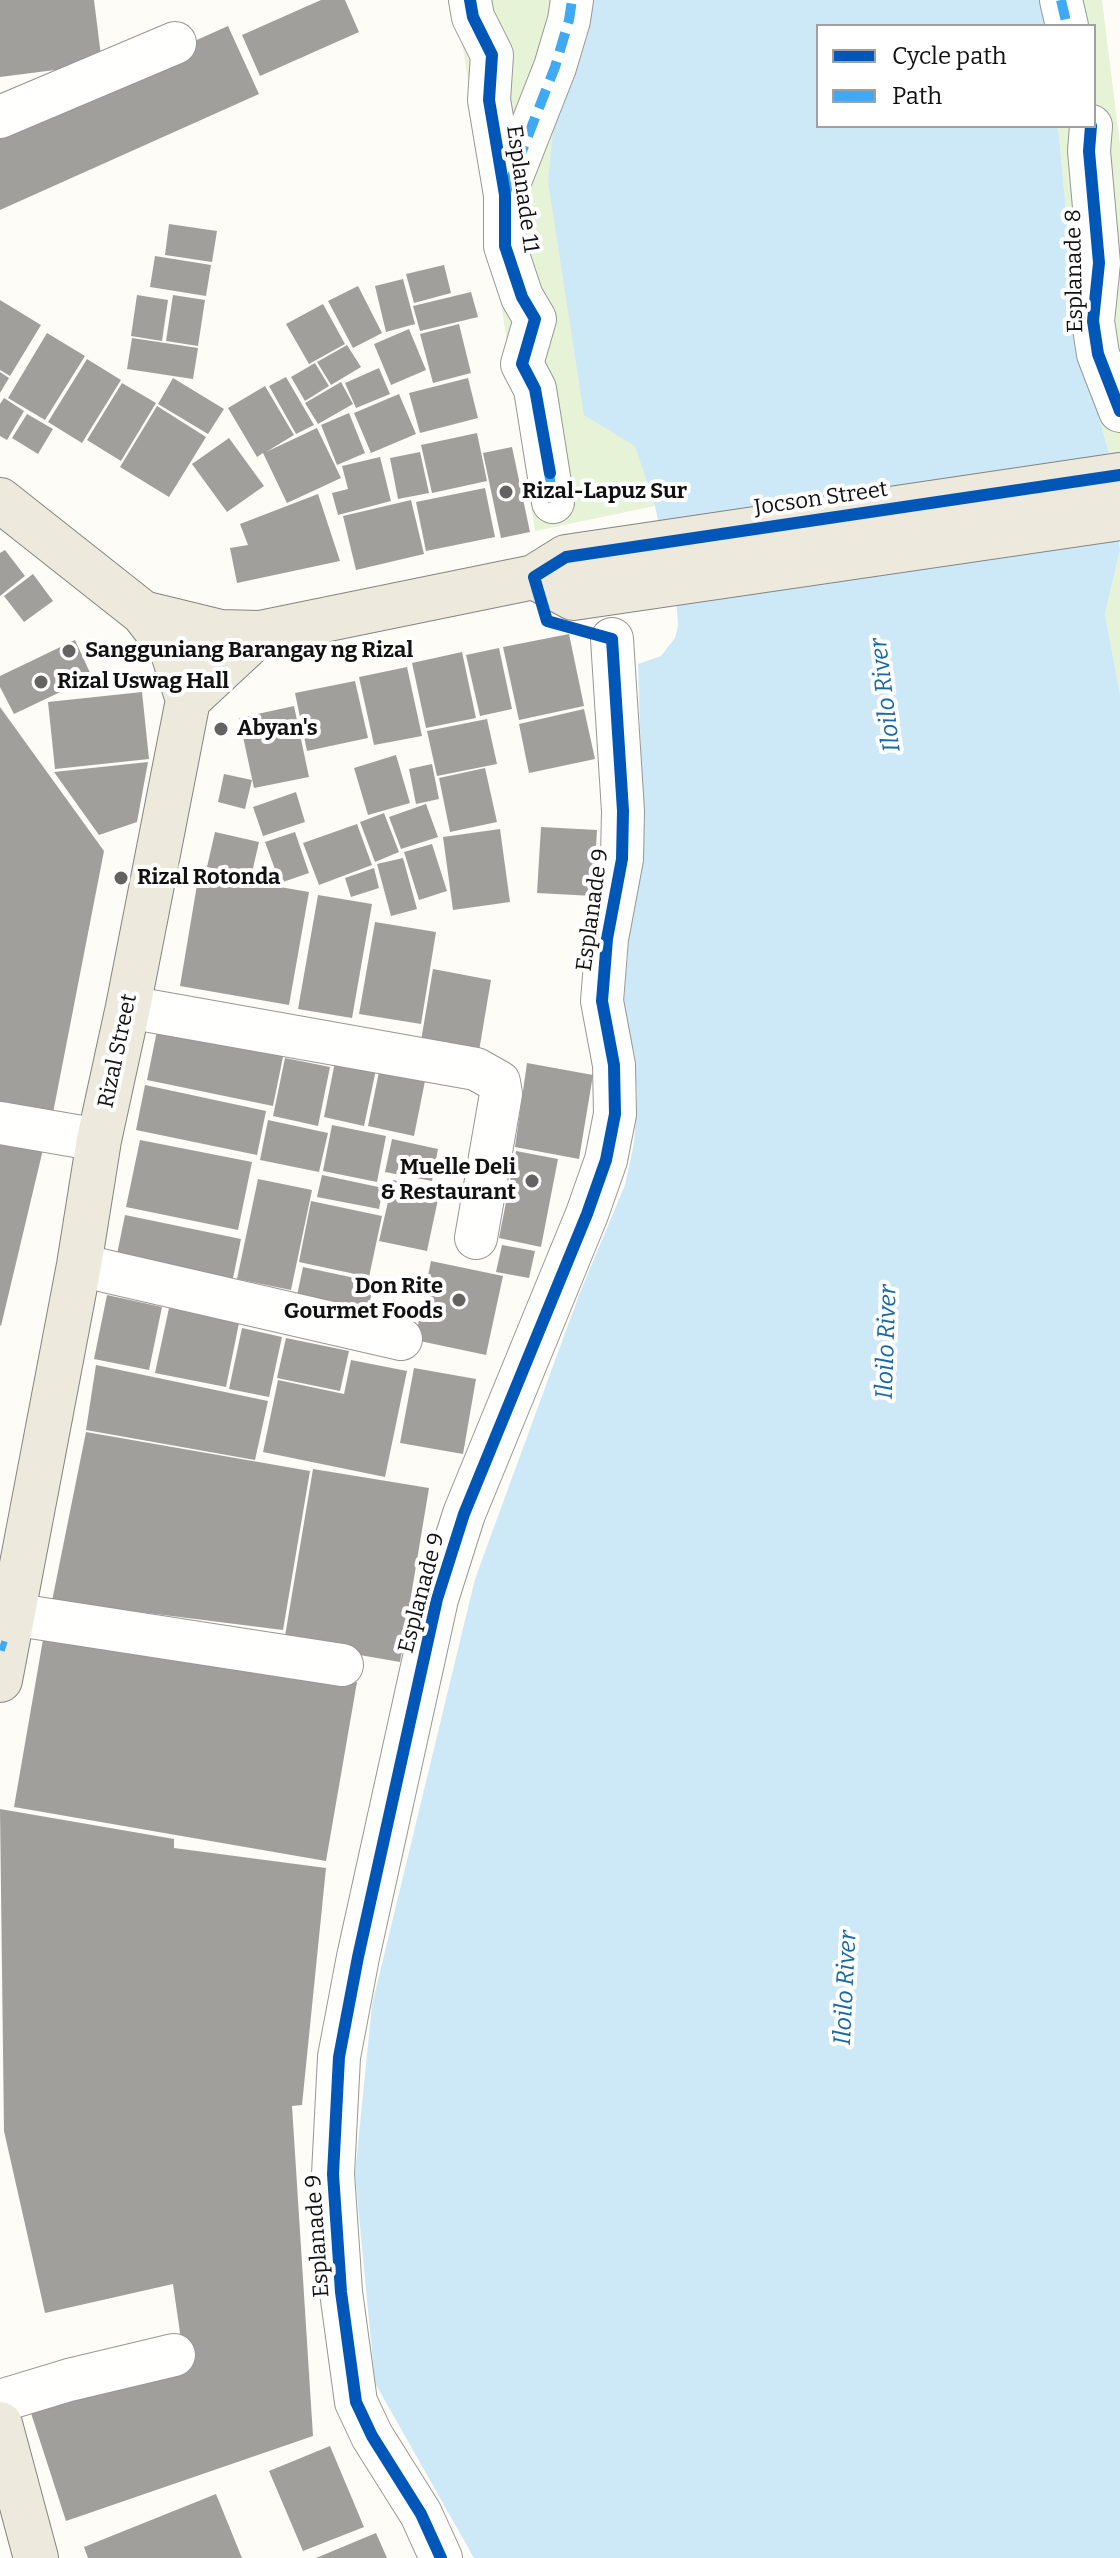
<!DOCTYPE html>
<html>
<head>
<meta charset="utf-8">
<style>
  body { margin:0 }
  #map { position:relative; width:1120px; height:2558px; overflow:hidden; background:#fdfcf7; font-family:Bitter,serif }
  canvas { display:block }
  .legend { position:absolute; left:816px; top:24px; width:280px; height:104px; box-sizing:border-box; background:#fff; border:2px solid #a0a0a0; margin:0; padding:10px 14px; list-style:none; font-size:24px; color:#111 }
  .legend li { display:flex; align-items:center; gap:16px; height:40px }
  .legend b { width:40px; border:2px solid #a0a0a0 }
</style>
</head>
<body>
<div id="map">
<canvas width="1120" height="2558"></canvas>
<ul class="legend">
<li><b style="height:10px;background:#0057b8"></b>Cycle path</li>
<li><b style="height:10px;background:#3fa9f5"></b>Path</li>
</ul>
</div>
<script>
const context = document.querySelector('canvas').getContext('2d');
context.lineJoin = 'round';
function fill(path, color) {
  context.fillStyle = color;
  context.fill(path, 'evenodd');
}
function shape(rows) {
  const path = new Path2D();
  for (const r of rows) {
    path.moveTo(r[0], r[1]);
    for (let i = 2; i < r.length; i += 2) path.lineTo(r[i], r[i + 1]);
  }
  return path;
}
function trace(path, color, width, dash) {
  context.strokeStyle = color;
  context.lineWidth = width;
  context.lineCap = dash ? 'butt' : 'round';
  context.setLineDash(dash || []);
  context.stroke(path);
}
function write(font, color, halo, rows, align = 'center') {
  context.font = font + ' Bitter,serif';
  context.lineWidth = 8;
  context.setLineDash([]);
  context.textBaseline = 'middle';
  context.strokeStyle = halo;
  context.fillStyle = color;
  for (const [text, x, y, turn = 0] of rows) {
    context.save();
    context.translate(x, y);
    context.rotate((+turn || 0) * Math.PI / 180);
    context.textAlign = isNaN(turn) ? turn : align;
    if (halo) context.strokeText(text, 0, 0);
    context.fillText(text, 0, 0);
    context.restore();
  }
}
const green = shape([
  [456,0,593,0,555,109,549,179,655,506,535,531],
  [1046,0,1102,0,1120,145,1120,453,1109,453,1079,347,1058,126,1094,126,1094,26,1048,26],
  [1120,550,1120,694,1105,614]
]);
const water = shape([
  [593,0,1046,0,1048,26,818,26,818,126,1058,126,1079,347,1109,453,1120,550,1105,614,1120,694,1120,2558,474,2558,375,2383,355,2174,372,2005,475,1579,579,1295,625,1185,634,1143,637,1100,635,1056,623,1012,631,913,643,818,638,664,661,656,675,638,678,625,677,609,655,506,635,446,584,415,548,181,555,109]
]);
const building = shape([
  [0,0,94,0,102,64,0,77],
  [321,0,345,0,359,32,260,76,242,35],
  [228,26,259,94,0,210,0,128],
  [169,224,217,231,212,262,165,255],
  [155,256,211,265,206,296,150,287],
  [444,265,451,293,414,303,406,274],
  [403,279,415,324,386,332,375,286],
  [358,286,382,333,353,348,328,301],
  [471,292,478,317,420,331,413,306],
  [137,295,168,300,162,341,131,336],
  [173,295,205,300,198,346,166,341],
  [0,300,41,325,10,376,0,370],
  [323,304,345,344,309,364,286,324],
  [459,324,471,373,433,383,420,334],
  [409,329,426,370,391,385,374,344],
  [47,333,85,356,45,420,8,398],
  [132,338,198,348,193,379,127,369],
  [347,345,361,367,331,385,317,362],
  [87,359,121,380,82,443,48,422],
  [315,363,329,386,305,401,291,377],
  [379,368,390,394,356,408,345,383],
  [0,372,9,378,0,393],
  [286,377,314,425,296,434,269,386],
  [173,378,224,409,208,434,158,404],
  [468,378,478,418,420,433,409,393],
  [341,382,353,404,318,424,305,403],
  [122,383,156,403,121,461,87,440],
  [265,386,294,435,266,452,317,428,341,478,287,503,263,453,257,457,228,408],
  [399,394,416,434,371,453,354,413],
  [4,398,24,411,7,440,0,436,0,404],
  [157,406,206,437,169,497,120,467],
  [349,413,365,453,337,465,321,425],
  [27,414,53,429,38,454,12,438],
  [477,433,487,481,432,493,421,445],
  [229,438,264,486,227,512,192,464],
  [512,447,530,532,501,538,483,453],
  [420,452,429,493,398,499,390,458],
  [380,457,391,501,338,515,332,493,348,489,342,466],
  [485,488,495,537,426,551,416,502],
  [318,494,340,561,237,583,230,548,248,545,240,524],
  [411,500,424,554,356,570,343,516],
  [5,550,25,576,0,596,0,553],
  [33,574,53,601,24,622,4,596],
  [569,634,584,706,519,720,503,647],
  [75,640,92,677,14,714,0,687,0,676],
  [499,648,512,709,480,716,466,655],
  [462,652,476,718,426,728,412,663],
  [407,667,422,736,374,745,359,677],
  [355,681,368,738,307,751,295,693],
  [142,692,149,759,55,769,48,702],
  [294,706,309,777,254,788,239,718],
  [0,707,104,851,53,1113,0,1104],
  [584,709,595,759,529,773,519,724],
  [487,719,497,764,437,776,427,731],
  [396,755,410,803,368,815,354,768],
  [148,762,137,822,99,835,54,772],
  [432,764,439,799,416,804,409,769],
  [485,768,497,822,450,832,439,778],
  [224,774,252,780,245,809,218,802],
  [296,792,305,822,263,836,253,807],
  [426,804,438,837,401,849,389,817],
  [384,813,399,852,375,862,360,822],
  [357,824,372,865,319,885,303,843],
  [541,827,597,830,593,896,537,893],
  [500,829,510,902,453,910,443,837],
  [215,832,259,842,251,877,207,867],
  [295,832,309,873,280,883,265,842],
  [432,844,447,891,419,900,404,852],
  [403,858,417,909,391,916,377,864],
  [374,868,379,888,351,897,345,878],
  [199,873,309,892,289,1005,180,986],
  [318,895,372,904,352,1018,298,1009],
  [375,922,436,932,421,1024,359,1014],
  [433,969,491,980,479,1051,421,1041],
  [160,1016,286,1042,273,1106,147,1080],
  [336,1057,377,1065,364,1126,324,1117],
  [285,1058,330,1067,318,1126,273,1116],
  [527,1063,593,1075,579,1159,515,1147],
  [380,1067,426,1076,414,1136,368,1126],
  [145,1085,266,1111,257,1155,136,1130],
  [268,1120,328,1133,319,1172,260,1160],
  [332,1125,386,1136,377,1182,323,1171],
  [0,1130,45,1141,1,1326,0,1325],
  [392,1139,438,1149,432,1181,385,1172],
  [140,1140,252,1162,238,1230,126,1207],
  [516,1151,558,1159,541,1247,499,1238],
  [322,1175,383,1188,379,1209,317,1197],
  [258,1179,312,1190,291,1290,237,1279],
  [393,1180,440,1190,427,1251,379,1241],
  [311,1201,382,1216,369,1277,299,1262],
  [125,1215,241,1239,231,1288,115,1264],
  [502,1245,535,1251,529,1278,496,1272],
  [431,1261,503,1276,486,1355,415,1340],
  [303,1267,374,1282,366,1320,295,1305],
  [107,1295,162,1307,149,1370,94,1359],
  [169,1308,239,1323,226,1387,155,1373],
  [242,1328,282,1337,269,1397,229,1389],
  [286,1338,349,1351,340,1391,277,1378],
  [351,1360,407,1371,385,1477,263,1452,278,1380,344,1394],
  [96,1365,268,1401,255,1460,86,1430],
  [414,1368,476,1379,463,1454,400,1443],
  [86,1432,310,1471,283,1630,52,1601],
  [313,1469,429,1488,400,1662,284,1642],
  [45,1628,357,1682,326,1861,14,1807],
  [0,1809,174,1839,174,1848,326,1868,302,2105,292,2106,313,2436,66,2521,30,2410,184,2361,173,2284,45,2313,4,2131],
  [330,2446,364,2527,303,2551,269,2471],
  [216,2494,242,2558,88,2558,84,2547],
  [376,2533,387,2558,316,2558]
]);
const minor = shape([
  [470,0,473,17,492,55,489,100,505,195,505,246,522,297,535,319,522,364,535,389,553,502],
  [1061,0,1067,26],
  [0,117,175,43],
  [1091,126,1089,151,1099,263,1093,321,1098,354,1120,411],
  [505,194,555,67,569,20,572,0],
  [128,1007,476,1069,499,1082,501,1094,476,1238],
  [0,1123,99,1140],
  [79,1265,401,1339],
  [11,1614,342,1665],
  [0,2401,69,2380,174,2355],
  [441,2558,421,2514,372,2436,356,2402,341,2292,333,2174,339,2057,358,1957,437,1599,464,1514,587,1214,606,1160,615,1114,614,1065,602,1001,607,939,622,859,623,811,612,639]
]);
const major = shape([
  [0,500,143,613,172,650,188,700,128,1007,99,1140,79,1265,0,1680],
  [534,577,573,598,1120,518],
  [143,613,221,632,260,633,534,577,566,557,1120,475],
  [188,700,260,633],
  [0,2424,36,2558]
]);
const quiet = shape([
  [1061,0,1067,26],
  [506,192,555,67,569,20,572,0],
  [548,465,553,502],
  [0,1645,6,1647]
]);
const cycleway = shape([
  [470,0,473,17,492,55,489,100,505,195,505,246,522,297,535,319,522,364,535,389,550,473],
  [1091,126,1089,151,1099,263,1093,321,1098,354,1120,411],
  [441,2558,421,2514,372,2436,356,2402,341,2292,333,2174,339,2057,358,1957,437,1599,464,1514,587,1214,606,1160,615,1114,614,1065,602,1001,607,939,622,859,623,811,612,639,547,621,534,577,566,557,1120,475]
]);
const markers = [
  [506,492,8,"#646362"],
  [69,651,8,"#646362"],
  [41,682,8,"#646362"],
  [221,729,8,"#646362"],
  [121,878,8,"#646362"],
  [532,1181,8,"#646362"],
  [459,1300,8,"#646362"]
];
const streetNames = [
  ["Esplanade 11",522,189,82],
  ["Esplanade 8",1075,271,-91],
  ["Jocson Street",821,499,-8],
  ["Esplanade 9",593,910,-82],
  ["Rizal Street",118,1051,-78],
  ["Esplanade 9",422,1593,-75],
  ["Esplanade 9",318,2236,-94]
];
const poiNames = [
  ["Rizal-Lapuz Sur",522,492],
  ["Sangguniang Barangay ng Rizal",85,651],
  ["Rizal Uswag Hall",57,682],
  ["Abyan's",237,729],
  ["Rizal Rotonda",137,878],
  ["Muelle Deli",516,1168,"right"],
  ["& Restaurant",516,1193,"right"],
  ["Don Rite",443,1287,"right"],
  ["Gourmet Foods",443,1312,"right"]
];
const waterNames = [
  ["Iloilo River",886,695,-97],
  ["Iloilo River",887,1342,-88],
  ["Iloilo River",846,1988,-87]
];
fill(green, '#e7f3d7');
fill(water, '#cde8f7');
fill(building, '#a19f9c');
trace(minor, '#979795', 44);
trace(major, '#858482', 46);
trace(minor, '#fffffe', 42);
trace(major, '#ede9dc', 44);
trace(quiet, '#3fa9f5', 10, [20, 10]);
trace(cycleway, '#0057b8', 12);
for (const [x, y, r, color] of markers) {
  const dot = new Path2D();
  dot.arc(x, y, r, 0, 2 * Math.PI);
  context.fillStyle = color;
  context.fill(dot);
  trace(dot, '#fff', 3);
}
write('22px', '#111', '#fff', streetNames);
write('bold 22px', '#111', '#fff', poiNames, 'left');
write('italic 24px', '#1768a6', '#fff', waterNames);
</script>
</body>
</html>
